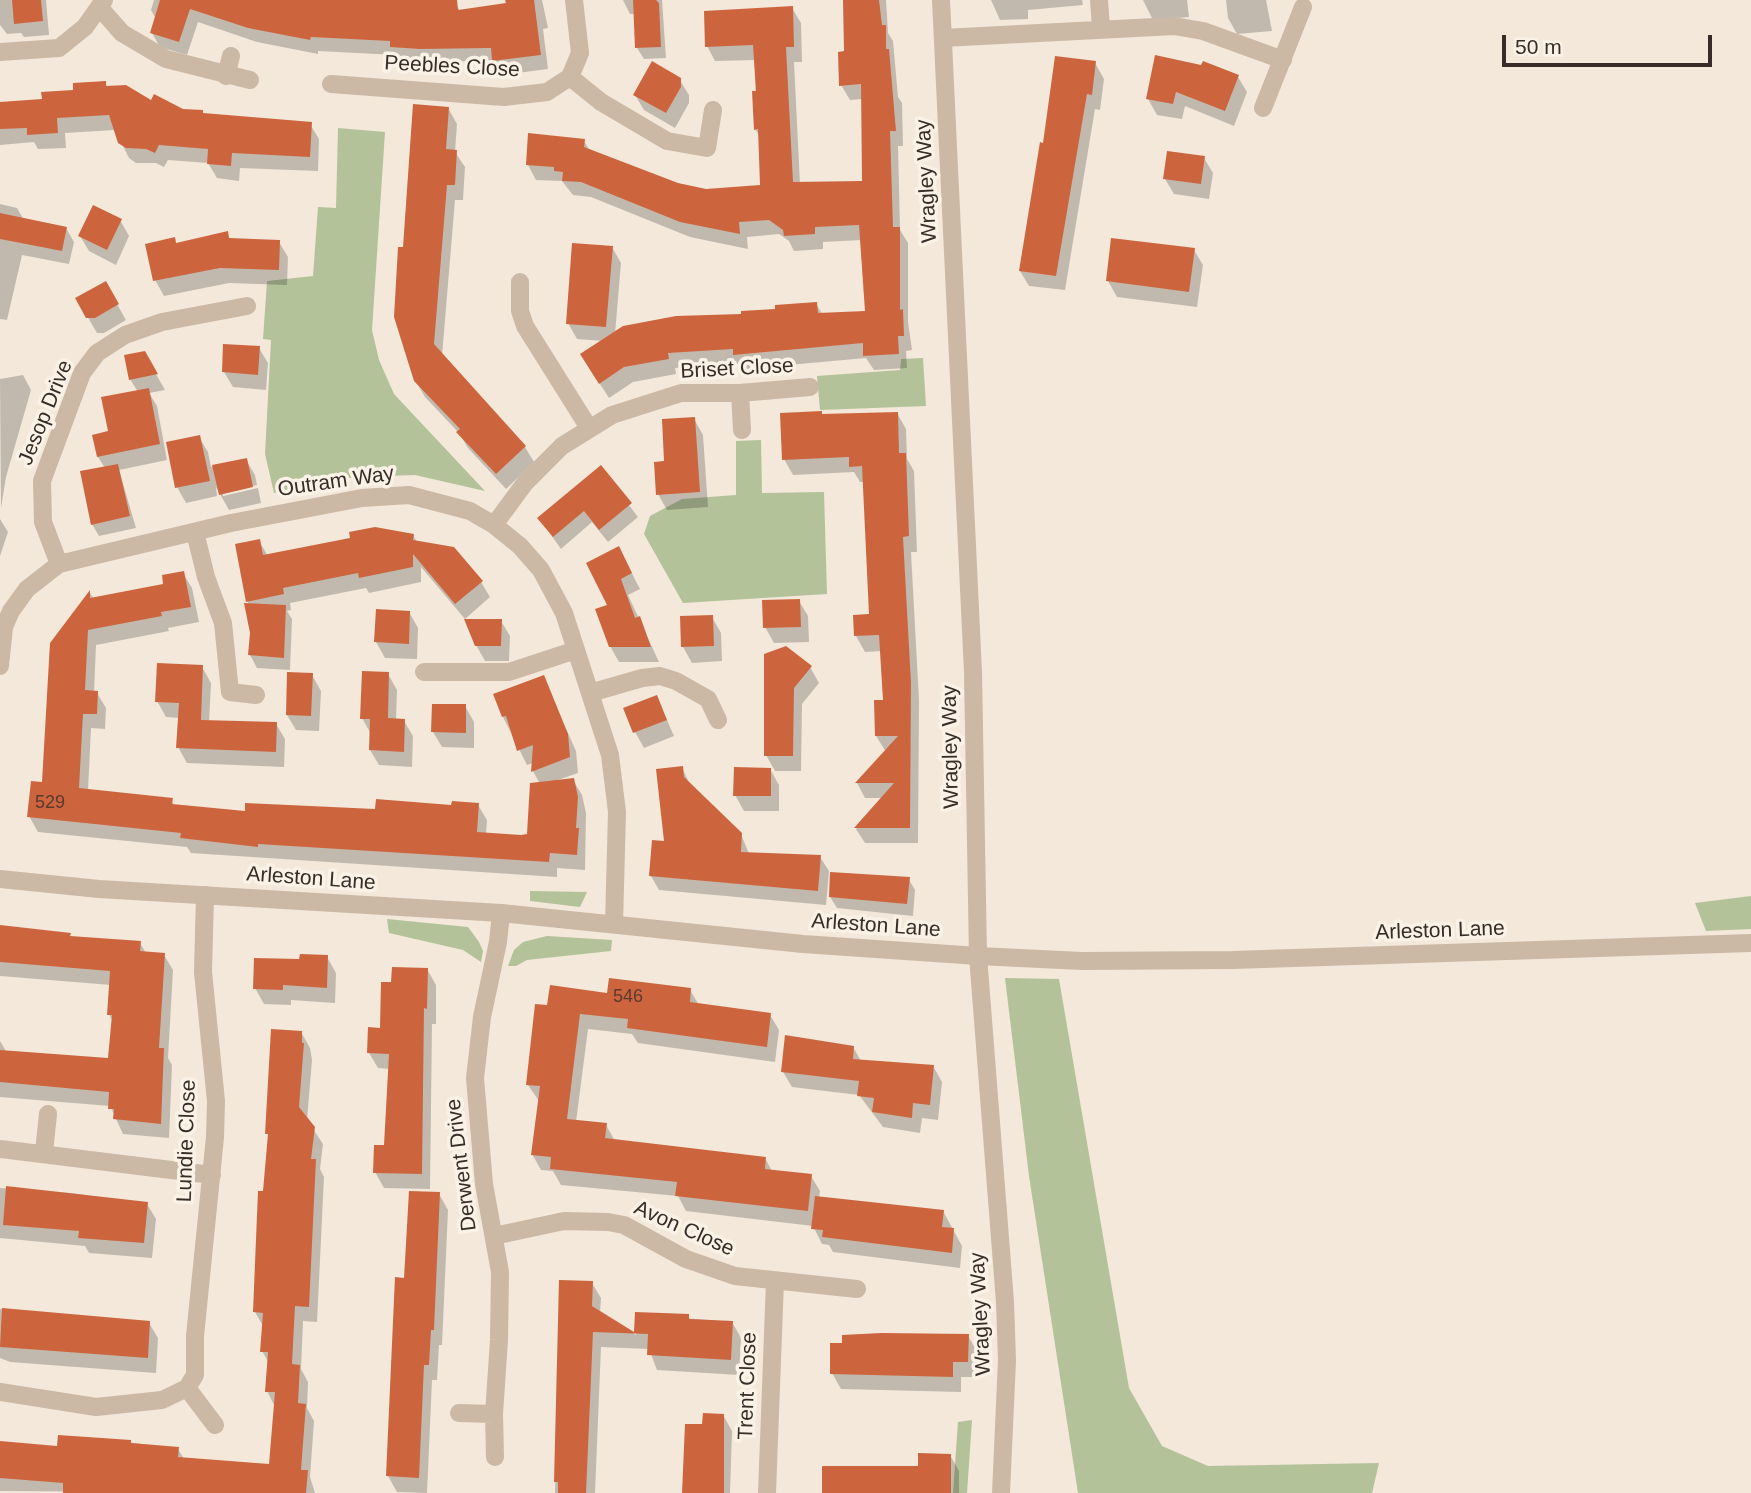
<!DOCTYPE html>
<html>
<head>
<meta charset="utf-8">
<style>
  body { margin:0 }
  #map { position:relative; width:1751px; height:1493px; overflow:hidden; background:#f3e8da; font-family:Arial,sans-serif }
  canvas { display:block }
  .scale { position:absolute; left:1502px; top:35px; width:210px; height:32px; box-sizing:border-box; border:4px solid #372c27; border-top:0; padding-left:9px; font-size:21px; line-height:24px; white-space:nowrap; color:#372c27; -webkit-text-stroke:5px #faf2e6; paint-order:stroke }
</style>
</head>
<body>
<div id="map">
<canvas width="1751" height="1493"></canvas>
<div class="scale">50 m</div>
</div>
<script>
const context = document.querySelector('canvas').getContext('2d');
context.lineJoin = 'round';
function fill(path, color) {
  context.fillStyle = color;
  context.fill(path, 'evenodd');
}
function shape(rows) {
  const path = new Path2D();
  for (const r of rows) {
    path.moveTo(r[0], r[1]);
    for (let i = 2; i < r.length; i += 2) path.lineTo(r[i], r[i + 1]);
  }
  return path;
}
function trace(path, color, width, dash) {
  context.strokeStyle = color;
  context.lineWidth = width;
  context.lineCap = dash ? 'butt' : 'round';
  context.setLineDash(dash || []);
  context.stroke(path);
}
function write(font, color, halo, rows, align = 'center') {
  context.font = font + ' Arial,sans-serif';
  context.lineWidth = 7;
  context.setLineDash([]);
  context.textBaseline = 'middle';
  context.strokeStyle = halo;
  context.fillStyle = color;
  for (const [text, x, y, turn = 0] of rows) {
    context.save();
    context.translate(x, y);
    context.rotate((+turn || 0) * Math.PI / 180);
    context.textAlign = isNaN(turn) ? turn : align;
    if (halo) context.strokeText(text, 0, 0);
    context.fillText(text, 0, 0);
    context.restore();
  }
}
const green = shape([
  [338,128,385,132,372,330,379,360,394,394,485,491,415,475,354,477,274,493,265,454,271,340,263,339,267,281,313,276,318,207,336,208],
  [923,358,926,406,820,410,817,376,900,370,901,359],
  [761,440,762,493,824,492,827,594,683,603,644,534,650,516,682,499,736,495,736,441],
  [530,891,587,892,580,907,530,901],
  [1751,896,1751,929,1706,931,1695,903],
  [387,919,468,927,479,942,483,951,481,962,463,950,389,933],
  [547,936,612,940,611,951,527,960,516,966,508,966,514,950,523,942],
  [1005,978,1059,979,1129,1388,1162,1446,1208,1466,1379,1463,1372,1493,1078,1493,1029,1176],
  [972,1420,967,1493,953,1493,958,1422]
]);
const shadow = shape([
  [0,0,46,0,49,35,24,37,21,33,7,34,0,25],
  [154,0,394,0,456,4,460,11,506,4,506,0,542,0,548,28,543,29,548,69,502,75,495,62,400,60,396,55,318,51,318,54,257,42,198,22,187,55,160,47,152,33,156,19,151,10],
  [623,0,662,0,666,58,644,59,637,48,636,14,630,14],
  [846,0,886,0,888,33,893,41,898,97,902,103,903,146,898,146,900,230,908,243,908,322,912,350,906,351,907,368,874,370,866,358,744,369,741,364,675,368,676,374,633,382,609,398,591,370,604,341,577,339,568,323,612,247,621,263,615,334,816,304,823,315,867,313,862,240,823,242,823,249,794,251,789,241,779,234,747,237,748,249,690,237,591,197,573,195,562,181,536,180,528,165,584,141,590,151,678,185,706,191,762,187,760,137,755,129,756,60,715,61,707,46,792,8,801,23,802,62,794,62,800,184,863,183,863,99,850,100,841,85,846,53],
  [991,0,1082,0,1083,5,1028,10,1028,19,1000,20],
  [1143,0,1187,0,1189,17,1153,20],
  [1226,0,1266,0,1272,31,1237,34,1228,18],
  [1095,63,1104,79,1100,110,1095,109,1065,290,1029,286,1020,271,1045,145],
  [1203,67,1238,77,1247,92,1234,126,1185,106,1182,119,1157,115,1148,99],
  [679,79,689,95,689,103,675,128,644,110,635,95],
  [105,82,108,88,152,103,204,115,310,124,319,139,318,171,240,168,239,181,217,178,208,163,168,160,164,167,156,163,136,163,129,158,115,130,65,133,66,148,38,149,34,142,0,145,0,104,43,100],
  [448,108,457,124,455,152,465,167,463,200,455,200,442,356,525,447,534,462,506,489,468,448,459,433,425,397,415,380,405,249],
  [1204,158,1213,173,1209,199,1174,194,1165,179],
  [0,204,17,208,24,220,66,228,74,242,69,264,22,255,7,320,0,319],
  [120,220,129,236,116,265,89,251,80,236],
  [227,233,230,239,279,242,288,257,287,285,229,283,164,296,155,280,174,239,177,245],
  [1194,250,1203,265,1197,307,1117,297,1108,281],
  [105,283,126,320,104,333,97,333,77,299],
  [259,348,268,363,266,390,233,387,224,372],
  [144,353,165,390,149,393,157,406,167,460,119,470,136,528,99,536,92,524,105,468,98,457,94,436,110,433,138,392,130,379],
  [23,375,31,390,6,477,1,508,0,379],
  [897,413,906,429,907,459,914,471,917,552,911,552,919,700,918,843,865,843,856,829,883,798,865,798,857,783,886,752,876,736,885,702,882,651,865,652,856,636,855,616,870,615,865,482,860,482,854,472,793,475,784,459],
  [694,419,703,435,708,507,667,510,658,494],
  [199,437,208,452,211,467,246,460,255,475,257,485,223,493,223,496,258,488,261,503,229,510,216,487,217,496,186,503,177,487],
  [600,467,638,517,608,542,592,522,561,549,539,518],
  [0,519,8,532,0,556],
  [413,535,417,542,481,582,490,597,465,619,421,567,421,582,369,593,366,588,290,603,291,610,287,611,292,619,290,670,257,668,250,655,252,633,248,602,259,541,268,556],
  [627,564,640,589,628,595,659,662,619,662,610,646,609,606],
  [183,573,192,588,199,622,168,628,169,631,96,645,94,693,97,693,106,708,105,729,91,728,88,791,171,800,175,806,246,813,377,811,478,805,487,820,486,834,529,836,540,784,533,771,533,763,527,765,503,717,543,677,576,751,578,773,558,780,573,780,582,795,586,813,585,870,557,868,557,877,191,853,187,847,38,832,29,816,44,784,52,644,90,593,94,599,166,586],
  [799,601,808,616,809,642,774,643,765,627],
  [409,612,418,628,417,659,385,658,376,642],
  [712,617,721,633,722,661,692,663,683,647],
  [501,621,510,636,509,661,485,661,476,645],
  [766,655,810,667,819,683,802,704,801,771,775,771,766,755],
  [202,667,211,683,209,722,276,724,285,739,284,767,187,763,178,747,180,718,166,717,157,701],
  [388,674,397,690,396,720,404,721,413,736,412,767,379,765,370,750,371,734,362,718],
  [312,675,321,691,319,731,296,730,287,715],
  [657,697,674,736,644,748,635,732],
  [465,706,474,722,474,748,442,747,433,732],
  [682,768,691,786,741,834,749,854,820,857,829,871,826,905,659,890,651,876,666,843],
  [770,769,779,785,779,811,744,811,735,795],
  [908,878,915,890,913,916,837,908,830,897],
  [0,927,70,935,71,938,140,943,146,953,164,955,173,970,168,1058,172,1065,169,1138,123,1134,110,1106,0,1097,0,1041,6,1051,110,1060,113,1022,109,1014,111,985,0,976],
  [327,957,336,973,335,1003,291,1000,291,1005,264,1004,255,988,301,961],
  [427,969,436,985,436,1024,432,1024,430,1189,384,1188,375,1172,386,1147,390,1069,378,1068,369,1053,381,1029,393,984],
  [690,990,699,1005,770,1015,779,1030,775,1062,638,1043,632,1034,588,1029,576,1122,606,1125,615,1141,765,1158,772,1171,811,1176,820,1191,819,1198,943,1211,962,1246,960,1268,833,1252,829,1245,822,1244,813,1226,686,1211,678,1196,561,1185,553,1171,541,1170,532,1154,539,1101,528,1085,549,1007,609,995],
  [301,1032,310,1048,312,1060,307,1120,323,1144,320,1169,324,1177,317,1322,303,1321,301,1369,308,1382,307,1408,314,1421,310,1477,315,1493,0,1491,0,1442,59,1448,105,1439,178,1449,184,1459,270,1466,275,1407,267,1391,269,1363,262,1351,263,1326,255,1312,270,1137,267,1133],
  [853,1047,861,1061,933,1066,942,1082,938,1120,922,1118,920,1133,883,1127,859,1095,792,1087,783,1072],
  [0,1188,72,1193,147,1204,156,1219,152,1258,89,1253,85,1246,0,1238],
  [439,1194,448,1210,442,1345,439,1345,437,1380,432,1380,427,1493,397,1492,388,1476,406,1279],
  [561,1282,592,1283,601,1298,600,1313,636,1335,637,1314,732,1322,741,1338,739,1375,657,1370,649,1349,601,1347,595,1493,555,1493],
  [0,1309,149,1323,158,1338,156,1373,10,1362,0,1358],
  [968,1336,977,1351,976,1377,961,1377,961,1392,841,1389,832,1373],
  [723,1415,732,1431,730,1493,683,1493,704,1426],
  [950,1455,959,1471,959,1493,823,1493,920,1468]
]);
const building = shape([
  [12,0,41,0,43,21,14,24],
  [160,0,457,0,458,10,506,3,505,0,534,0,541,55,492,61,491,48,420,49,390,47,390,41,311,37,310,40,248,28,190,9,179,42,150,33],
  [633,0,656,0,659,3,661,47,635,48],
  [843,0,879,0,882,25,886,25,886,49,889,49,896,131,890,131,893,227,900,227,900,310,903,309,904,336,898,336,899,354,863,356,863,343,733,355,733,349,668,353,669,359,624,367,599,384,580,354,623,326,676,316,741,314,741,311,775,309,775,305,817,302,818,313,865,311,859,225,815,227,815,234,784,236,783,230,769,220,739,222,740,234,680,222,581,182,562,181,563,172,554,171,554,167,526,165,528,133,585,139,584,147,678,183,706,189,760,185,758,129,754,130,752,91,756,91,753,45,705,47,704,11,793,6,794,47,786,47,793,182,862,181,861,84,839,86,838,52,844,51],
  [1155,55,1201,65,1203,61,1239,75,1225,111,1176,92,1173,104,1146,99],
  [1055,56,1096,61,1092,95,1087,94,1056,276,1019,271,1040,142,1043,143],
  [652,61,681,78,681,87,666,113,633,95],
  [106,81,106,86,126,85,151,100,154,94,183,109,203,110,203,113,312,122,310,157,232,153,231,166,207,164,208,149,159,145,155,153,146,149,126,148,118,143,109,115,57,118,58,133,27,135,27,128,0,129,0,102,42,99,41,92,73,90,73,83],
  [413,104,449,107,446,149,457,150,455,185,447,185,434,344,526,446,496,474,456,432,460,429,414,381,394,317,398,247,403,247],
  [1167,151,1205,156,1201,184,1163,179],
  [93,205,122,219,107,250,78,236],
  [0,213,67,227,62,251,0,239],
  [228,231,229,238,280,240,279,270,220,268,153,281,145,244,175,237,176,243],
  [1111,238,1195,248,1189,292,1106,281],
  [572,243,613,246,606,327,566,324],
  [106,281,119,304,95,318,86,318,75,298],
  [223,344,260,346,258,375,222,372],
  [145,351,158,374,129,380,124,355],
  [149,388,160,444,97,457,92,435,108,431,101,397],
  [822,411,822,414,898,412,899,453,906,453,909,536,903,537,911,683,910,828,854,828,894,783,855,783,898,736,875,736,874,700,883,700,879,635,854,636,853,615,869,614,862,466,849,467,849,457,782,460,780,413],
  [695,417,700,492,656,495,654,462,664,461,662,419],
  [200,435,210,481,175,488,166,442],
  [247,458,253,487,219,495,212,465],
  [118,464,130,516,91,525,80,471],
  [601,465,632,503,599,530,584,511,553,537,537,518],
  [375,527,414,534,413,540,454,547,483,581,455,604,413,554,413,567,359,578,358,573,283,588,284,594,246,602,235,544,260,539,263,555,350,538,349,532],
  [619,546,632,573,621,579,635,618,640,616,651,647,609,647,595,609,607,605,586,563],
  [184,571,191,607,161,612,162,616,88,630,85,690,98,691,97,714,83,714,79,788,173,798,172,804,245,811,245,803,375,809,376,799,451,805,452,801,479,803,477,832,521,835,527,834,530,783,574,778,578,797,576,828,579,828,577,855,550,853,549,862,258,844,258,847,180,838,181,833,27,817,31,781,42,782,50,643,90,590,90,598,163,584,162,575],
  [800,599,801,627,763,628,762,600],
  [244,603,286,605,284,658,248,655,250,633],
  [376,609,410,611,409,644,374,642],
  [713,615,714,646,681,647,680,616],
  [464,619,502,619,501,646,475,646],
  [786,646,812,666,794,688,793,756,764,756,764,654],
  [157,663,203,665,201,720,277,722,276,752,176,748,179,703,155,702],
  [362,671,389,672,388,718,405,719,404,752,369,750,370,719,360,719],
  [287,672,313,673,311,716,286,715],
  [544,675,568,734,570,757,531,772,533,745,517,751,506,716,502,717,493,694],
  [657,695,667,720,633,733,623,708],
  [432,704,466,704,466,733,431,732],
  [683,766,684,777,742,833,741,852,821,855,818,891,649,876,652,840,664,841,656,769],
  [734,767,771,768,771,796,733,796],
  [830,872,910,877,907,904,829,897],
  [0,925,71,933,70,936,141,941,140,951,165,953,159,1048,164,1048,161,1124,113,1119,114,1109,108,1109,109,1092,0,1082,0,1050,108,1058,112,1015,107,1015,110,971,0,962],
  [300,954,328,955,327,988,283,985,283,990,253,989,254,958,299,959],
  [392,967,428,968,427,1009,424,1008,422,1174,373,1173,374,1145,384,1145,389,1054,367,1053,368,1027,380,1028,381,982,391,982],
  [609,978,691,988,690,1002,771,1013,767,1047,627,1028,628,1019,580,1014,567,1119,607,1123,605,1138,766,1157,765,1169,812,1174,808,1211,675,1196,677,1182,550,1169,551,1157,531,1155,540,1086,526,1085,535,1004,547,1005,550,985,607,993],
  [271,1029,302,1031,302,1043,304,1043,299,1107,315,1127,311,1159,316,1159,309,1307,295,1306,292,1364,300,1365,298,1403,306,1404,301,1470,308,1470,306,1493,63,1493,63,1483,0,1478,0,1441,57,1446,58,1435,131,1440,131,1443,179,1447,178,1457,269,1464,275,1392,265,1392,268,1352,260,1352,263,1313,253,1312,258,1191,263,1191,268,1134,265,1134],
  [785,1035,854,1046,853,1059,934,1065,930,1105,913,1103,912,1118,872,1112,874,1098,857,1096,859,1081,781,1072],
  [6,1186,148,1202,144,1243,78,1238,79,1231,3,1225],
  [409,1191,440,1192,434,1330,431,1330,429,1365,424,1365,419,1478,386,1476,395,1277,404,1278],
  [815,1196,944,1210,942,1227,954,1228,952,1253,822,1237,823,1230,811,1229],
  [559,1280,593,1281,592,1306,634,1332,635,1312,689,1314,689,1319,733,1321,731,1360,647,1355,648,1334,593,1332,586,1493,558,1493,558,1482,554,1482],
  [2,1308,150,1321,148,1358,0,1347],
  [881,1333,969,1334,968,1362,953,1362,953,1377,830,1374,830,1343,842,1343,842,1335],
  [703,1413,724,1414,724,1493,682,1493,685,1424,702,1424],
  [918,1453,951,1454,951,1493,822,1493,822,1466,918,1466]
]);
const minor = shape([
  [1099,0,1101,29],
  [100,8,122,33,166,59,250,80],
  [943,38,1174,26,1203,31,1283,60],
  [0,52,59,48,85,27,104,0],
  [226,76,231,56],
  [570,77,601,102,667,141,707,148,713,110],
  [331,84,504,97,547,92,570,77,580,53,574,0],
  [1263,108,1303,7],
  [520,282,520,311,525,326,589,428],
  [740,393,742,430],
  [494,525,525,483,562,446,612,415,681,393,740,393,810,387],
  [195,532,206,577,223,623,230,692,256,695],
  [59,564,43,522,42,481,82,373,97,353,125,335,162,322,247,306],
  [0,666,4,627,11,611,27,589,59,564,231,523,362,498,409,495,470,511,494,525,520,546,541,570,564,613,610,755,617,812,614,924],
  [424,672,509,672,576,650],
  [590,693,642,678,660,676,676,681,708,699,718,720],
  [205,895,203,972,216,1101,215,1137,195,1336,195,1375,187,1388,215,1425],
  [978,956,1082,961,1233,960,1751,943],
  [0,1149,212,1175],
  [44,1152,48,1114],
  [494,1236,564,1221,608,1222,624,1225,686,1259,735,1276,857,1289],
  [0,1392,96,1407,162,1400,187,1388],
  [459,1413,494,1414],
  [495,1457,494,1414,499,1340,500,1272,484,1184,475,1078,482,1017,498,942,501,913],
  [767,1493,775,1281]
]);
const tertiary = shape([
  [941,0,973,672,978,956,1005,1302,1007,1360,1001,1493],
  [0,879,99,889,501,913,803,944,978,956]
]);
const numberNames = [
  ["529",50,803],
  ["546",628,997]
];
const streetNames = [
  ["Peebles Close",452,67,3],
  ["Wragley Way",927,181,-93],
  ["Briset Close",737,369,-3],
  ["Jesop Drive",46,413,-68],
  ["Outram Way",336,482,-8],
  ["Wragley Way",951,747,-91],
  ["Arleston Lane",311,879,4],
  ["Arleston Lane",876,926,4],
  ["Arleston Lane",1440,931,-2],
  ["Lundie Close",187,1141,-88],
  ["Derwent Drive",462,1165,-97],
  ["Avon Close",684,1229,24],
  ["Wragley Way",981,1314,-93],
  ["Trent Close",748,1386,-88]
];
fill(green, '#b3c299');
fill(shadow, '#0003');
fill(building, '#cc653e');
trace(minor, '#cbb8a5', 18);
trace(tertiary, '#cbb8a5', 18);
write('18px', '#5c3a2d', null, numberNames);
write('21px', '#372c27', '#faf2e6', streetNames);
</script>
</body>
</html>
